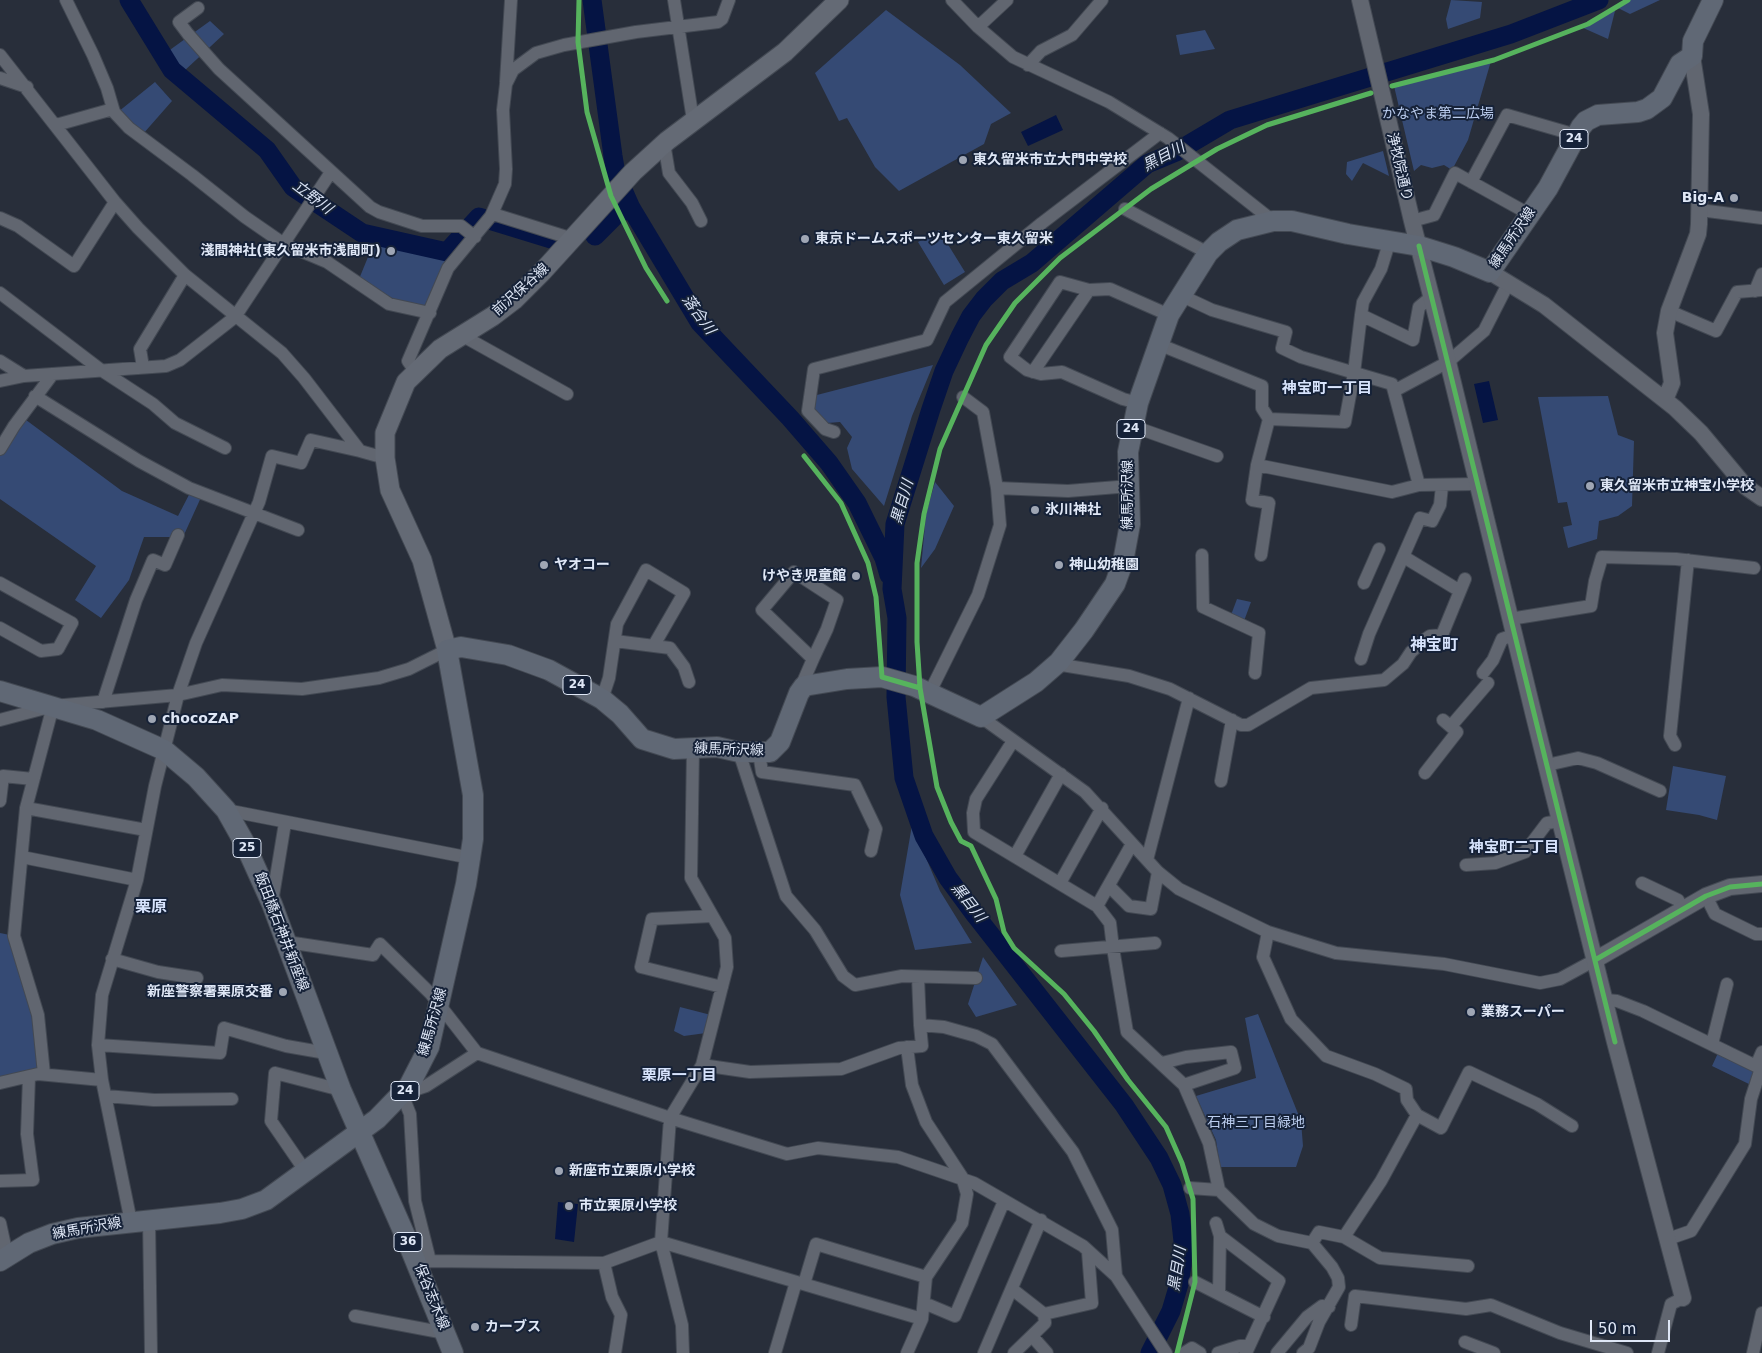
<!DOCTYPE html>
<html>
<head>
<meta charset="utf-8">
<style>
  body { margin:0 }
  #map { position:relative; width:1762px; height:1353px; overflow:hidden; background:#282e3a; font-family:"DejaVu Sans",sans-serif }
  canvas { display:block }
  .scale { position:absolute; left:1590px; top:1320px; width:80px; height:22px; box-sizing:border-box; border:2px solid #dfe7f6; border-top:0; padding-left:6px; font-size:15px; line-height:18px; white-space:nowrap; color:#dfe7f6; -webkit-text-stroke:4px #162238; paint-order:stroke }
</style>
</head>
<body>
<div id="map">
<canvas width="1762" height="1353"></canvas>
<div class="scale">50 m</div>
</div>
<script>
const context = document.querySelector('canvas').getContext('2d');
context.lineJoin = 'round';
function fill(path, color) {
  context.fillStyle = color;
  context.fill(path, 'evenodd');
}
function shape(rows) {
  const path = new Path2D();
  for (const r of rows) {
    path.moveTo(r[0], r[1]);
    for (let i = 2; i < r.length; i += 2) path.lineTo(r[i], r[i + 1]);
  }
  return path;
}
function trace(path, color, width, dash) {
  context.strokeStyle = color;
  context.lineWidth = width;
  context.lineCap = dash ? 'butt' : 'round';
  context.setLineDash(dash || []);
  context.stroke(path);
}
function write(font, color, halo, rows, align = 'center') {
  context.font = font + ' "DejaVu Sans","Noto Sans JP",sans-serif';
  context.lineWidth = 4;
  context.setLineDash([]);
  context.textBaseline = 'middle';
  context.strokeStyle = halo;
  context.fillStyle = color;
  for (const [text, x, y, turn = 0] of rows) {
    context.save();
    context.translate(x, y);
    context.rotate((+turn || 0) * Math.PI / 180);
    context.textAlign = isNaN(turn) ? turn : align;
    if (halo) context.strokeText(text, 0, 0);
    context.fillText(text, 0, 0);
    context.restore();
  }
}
const green = shape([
  [1451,0,1482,2,1480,18,1448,29,1446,19],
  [1627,0,1660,0,1630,14,1616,7,1608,39,1581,27],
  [886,10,960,65,1011,113,991,124,984,144,899,191,875,167,847,118,839,121,815,73],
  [210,21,224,34,183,72,167,52],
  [1205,30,1215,49,1180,55,1176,35],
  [1491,61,1468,140,1452,170,1444,165,1432,168,1421,165,1414,171,1394,86],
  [155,82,172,101,143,134,118,112],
  [1383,151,1389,176,1363,163,1352,181,1346,174,1347,162],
  [939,230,965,272,944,285,918,242],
  [375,240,452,256,429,304,423,308,392,298,359,279],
  [933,365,912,416,884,506,852,469,847,448,852,437,840,422,827,423,812,408,813,396],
  [1608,396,1618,435,1634,441,1632,506,1618,516,1599,521,1597,539,1568,548,1563,527,1572,525,1567,502,1558,503,1538,397],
  [22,417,122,491,178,516,192,489,203,493,183,537,144,537,129,580,101,618,75,600,96,566,0,499,0,449],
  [935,482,954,506,935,549,921,568,926,514],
  [1237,599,1251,602,1244,621,1231,615],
  [1673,766,1726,776,1717,820,1699,815,1666,810],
  [912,825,940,891,972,943,915,950,900,895],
  [0,933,10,935,36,1016,42,1072,0,1078],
  [983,957,1017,1005,976,1017,968,1004],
  [680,1007,711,1015,706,1033,684,1036,674,1031],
  [1258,1014,1301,1121,1303,1146,1296,1167,1220,1167,1216,1140,1196,1096,1256,1078,1245,1018],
  [1718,1053,1754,1071,1751,1085,1712,1066]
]);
const water = shape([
  [1056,115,1063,130,1028,146,1021,132],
  [1489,381,1498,420,1483,423,1474,384],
  [558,1202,578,1204,574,1242,555,1239]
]);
const river = shape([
  [129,0,172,70,267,150,293,187,362,233,447,252,479,217,554,240],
  [592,0,613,156,616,174,631,208,700,323,790,418,829,463,857,503,884,558,889,575],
  [595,236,617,214,631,208],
  [1150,1353,1171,1311,1179,1284,1182,1265,1183,1241,1180,1214,1172,1185,1159,1158,1124,1105,976,916,948,878,924,836,904,778,896,697,897,618,892,589,895,524,931,409,944,371,960,337,971,316,984,299,1002,281,1032,263,1147,164,1176,152,1230,120,1511,34,1599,0]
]);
const minor = shape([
  [66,0,93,55,107,88,114,112,129,128,192,175,245,217,284,244,327,262,389,304,430,313],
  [674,0,693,120],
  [952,0,978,27,1013,57,1109,102,1168,138,1273,221],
  [198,8,179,22,188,34,219,69,370,207,379,212,422,226,461,226,475,237],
  [978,27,1007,0],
  [0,55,115,202,138,228,185,275,282,353,304,378,360,451,385,458],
  [1028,65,1041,51,1072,35,1102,0],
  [0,78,27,87],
  [506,82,511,0],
  [56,125,113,109],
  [664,143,669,173,692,203,701,221],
  [1471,182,1507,115,1576,135],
  [1125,209,1208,253],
  [1700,210,1762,218],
  [493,214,573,239],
  [0,218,18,226,74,266,115,202],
  [1412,221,1434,215,1455,173,1529,214],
  [1755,291,1762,274],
  [0,293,101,370,153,404,175,423,225,448],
  [1180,295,1212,310,1286,332,1282,348,1301,357,1392,384,1419,485,1477,484],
  [1669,311,1716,331,1737,292,1762,290],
  [1361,315,1363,302,1381,269,1390,240],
  [463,336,567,394],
  [1158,344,1262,386,1262,408,1269,419],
  [0,361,24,376],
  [143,367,140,349,185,275],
  [415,371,408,361,448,268,491,216,505,184,506,169,503,110,506,84,513,70,536,53,564,45,636,32,718,22,722,19,729,0],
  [1033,372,1089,290],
  [0,381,24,376,166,366,180,360,235,317,331,172],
  [1394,391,1448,362,1484,331,1509,282],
  [35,396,139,461,189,488,298,530],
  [1138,403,1123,399,1062,372,1041,374,1027,370,1010,357,1060,282,1089,290,1110,289,1169,315],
  [1132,426,1217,456],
  [834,432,825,429,808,411,814,369,927,340,945,302,1042,223,1160,133],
  [0,449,14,426,52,375],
  [1257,465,1392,492,1419,485],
  [997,488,1068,491,1130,486],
  [1202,555,1203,607,1259,633,1255,673],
  [1261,555,1269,503,1252,500,1257,465,1269,419,1345,422,1354,373,1361,315,1413,340,1419,307,1431,297],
  [1404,557,1460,591],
  [0,583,72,623,58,649,41,651,0,628],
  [1364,583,1379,549],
  [1510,619,1591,606,1595,581,1602,557,1676,559,1754,568],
  [615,641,670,648,684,667,689,682],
  [1361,659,1369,634,1420,518,1432,521,1440,505,1442,486],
  [1059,662,1062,665,1129,676,1170,689,1241,725,1248,725,1311,688,1384,680,1403,664,1411,652,1423,641,1430,636,1442,635,1465,579],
  [1483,673,1493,660,1502,639,1514,635],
  [804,686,803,682,813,659,827,629,837,600,794,572,762,610,813,659],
  [930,692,978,595,1000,525,997,488,983,412,963,397],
  [602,699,609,678,617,624,646,570,684,593,654,645],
  [103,702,136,600,153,560,165,565,178,535],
  [981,717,1085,792,1158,872,1179,889,1268,932,1336,953,1444,964,1540,983,1560,979,1595,960],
  [0,720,53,706,178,695,222,685,302,689,379,678,409,669,447,650],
  [1451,726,1488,683],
  [1013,741,976,799,973,813,974,832,1097,906,1110,923,1113,948,1127,1032,1184,1085,1209,1143,1219,1190,1254,1224,1278,1236,1312,1243,1332,1267,1338,1278,1339,1287,1319,1322,1309,1348,1303,1353],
  [1675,745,1670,736,1688,560],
  [739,752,786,896,815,930,843,976,855,985,902,976,976,978],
  [759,753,762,772,855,785,876,829,871,851],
  [1547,765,1578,758,1597,763,1660,791],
  [1425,773,1457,732,1443,720],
  [1221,781,1232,720],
  [0,801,3,776,33,779],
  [26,808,146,830],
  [226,810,471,858],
  [1015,856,1061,774],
  [22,857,137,880],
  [1147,860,1189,698],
  [1466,865,1495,863,1525,852,1547,823,1561,821],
  [1060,883,1102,808],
  [1642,883,1678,900,1683,909],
  [1109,886,1129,906,1151,909,1158,872],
  [1706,896,1715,914,1756,934,1762,934],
  [272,902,285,823],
  [1097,906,1132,844],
  [712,916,652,919,641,967,722,987],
  [1268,932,1263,957,1291,1019,1326,1056,1375,1074,1406,1089,1407,1100,1417,1115,1381,1181,1344,1237],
  [287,942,373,955,380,944,431,994,477,1053],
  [1061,951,1155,943],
  [112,959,158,972,197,978],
  [918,977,920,1025],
  [1606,1000,1617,1001,1643,1011,1762,1069],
  [1712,1044,1727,984],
  [98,1045,220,1053,224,1028,286,1046,326,1053],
  [1162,1063,1186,1057,1231,1052,1235,1068,1184,1085],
  [702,1065,750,1072,841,1069,899,1048,922,1046,920,1025,944,1027,976,1036,992,1044,1073,1152,1112,1230,1116,1276],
  [1756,1066,1762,1052],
  [44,1074,38,1015,14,936,26,808,53,706],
  [0,1083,38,1074,102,1080],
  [106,1096,154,1100,232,1099],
  [1417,1115,1441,1128,1469,1072,1537,1104,1572,1126],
  [306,1172,271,1121,275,1073,341,1090],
  [0,1181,33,1180,27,1134,29,1077],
  [1190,1188,1219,1190],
  [149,1220,151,1353],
  [131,1222,102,1080,98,1045,102,995,137,880,155,786,178,695,196,643,259,502,272,456,301,463,311,440,360,451],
  [0,1223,7,1255],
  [1216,1223,1220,1236,1219,1294],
  [1220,1236,1279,1281,1246,1353],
  [1668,1239,1691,1231,1745,1144,1751,1099,1761,1068],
  [1312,1243,1319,1232,1344,1237,1380,1258,1468,1266],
  [430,1261,415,1201,410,1114,402,1094,426,1086,477,1053,670,1118,702,1065,727,967,725,938,691,878,693,748],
  [604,1263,612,1297,621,1315,615,1353],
  [423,1264,430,1261,604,1263,661,1242,922,1319],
  [1195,1282,1264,1317],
  [804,1284,816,1244,926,1277],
  [1012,1289,1044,1314,1045,1323,1014,1353],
  [924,1303,955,1316,1004,1201],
  [1044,1314,1092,1303,1088,1252],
  [355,1316,445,1333],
  [1351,1325,1355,1296,1466,1309,1491,1305,1560,1333,1627,1353],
  [1032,1336,1047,1353],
  [1465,1342,1494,1353],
  [683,1353,682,1325,661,1242,670,1118,787,1154,818,1148,898,1157,974,1183,1083,1246,1116,1276,1166,1353],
  [775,1353,796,1282],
  [907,1353,922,1319,926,1277,962,1223,967,1194,962,1177,926,1122,912,1085,907,1047],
  [984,1353,1041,1220],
  [1184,1353,1192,1348,1200,1353],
  [1218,1353,1240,1346,1249,1346],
  [1277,1353,1307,1317,1322,1306,1329,1307],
  [1658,1353,1671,1304,1683,1298],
  [1753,1353,1762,1313]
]);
const tertiary = shape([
  [1360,0,1412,221,1448,362,1534,716,1615,1042,1683,1298],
  [1490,272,1544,305,1675,408,1701,433,1746,487,1762,498],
  [1665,400,1672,383,1665,333,1669,311,1698,234,1699,224,1701,114,1692,56],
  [1595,960,1706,896,1730,887,1762,884]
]);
const secondary = shape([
  [447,650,422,560,390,490,385,458,385,433,406,382,440,349,493,316,514,300,542,272,633,172,667,141,785,52,839,0]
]);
const primary = shape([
  [0,691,97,720,164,750,196,777,226,810,244,842,272,904,341,1090,404,1233,453,1353],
  [0,1261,29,1243,52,1234,78,1228,220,1213,242,1209,266,1200,377,1119,409,1086,429,1047,466,884,473,839,473,795,447,650,461,647,508,655,549,670,602,699,620,714,642,739,674,749,717,747,739,752,770,752,780,742,799,693,804,686,847,679,882,677,914,686,981,717,1036,682,1059,662,1084,630,1115,584,1123,562,1130,524,1128,452,1138,403,1169,315,1208,253,1219,242,1237,230,1273,221,1292,221,1348,234,1419,246,1454,257,1490,272,1548,188,1581,127,1586,121,1598,115,1638,112,1647,109,1662,98,1680,64,1692,56,1693,41,1713,0]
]);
const cycleway = shape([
  [579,0,578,42,587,112,611,196,646,268,667,301],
  [1392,86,1494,60,1588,24,1628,0],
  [1419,246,1615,1042],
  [804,456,841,503,868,563,876,597,882,677,920,688],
  [1595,960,1706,896,1730,887,1762,884],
  [1177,1353,1195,1282,1193,1199,1182,1163,1166,1127,1128,1080,1094,1031,1064,994,1014,948,1004,932,996,899,971,846,961,841,951,822,937,787,920,688,917,642,917,563,924,514,940,449,986,345,1015,303,1060,258,1151,189,1217,149,1267,125,1371,93]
]);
const markers = [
  [963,160,5,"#9fa6b4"],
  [1734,198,5,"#9fa6b4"],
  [805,239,5,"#9fa6b4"],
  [391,251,5,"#9fa6b4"],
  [1590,486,5,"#9fa6b4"],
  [1035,510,5,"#9fa6b4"],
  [544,565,5,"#9fa6b4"],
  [1059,565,5,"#9fa6b4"],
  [856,576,5,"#9fa6b4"],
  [152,719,5,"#9fa6b4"],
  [283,992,5,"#9fa6b4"],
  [1471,1012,5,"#9fa6b4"],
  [559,1171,5,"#9fa6b4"],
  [569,1206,5,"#9fa6b4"],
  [475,1327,5,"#9fa6b4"]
];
const shields = [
  [1574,139,28],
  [1131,429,28],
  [577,685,28],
  [247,848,28],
  [405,1091,28],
  [408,1242,28]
];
const shieldNames = [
  ["24",1574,139],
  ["24",1131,429],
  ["24",577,685],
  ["25",247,848],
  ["24",405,1091],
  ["36",408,1242]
];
const parkNames = [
  ["かなやま第二広場",1438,114],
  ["石神三丁目緑地",1256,1123]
];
const poiNames = [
  ["東久留米市立大門中学校",973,160],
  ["Big-A",1724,198,"right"],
  ["東京ドームスポーツセンター東久留米",815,239],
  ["淺間神社(東久留米市浅間町)",381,251,"right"],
  ["東久留米市立神宝小学校",1600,486],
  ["氷川神社",1045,510],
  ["ヤオコー",554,565],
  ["神山幼稚園",1069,565],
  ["けやき児童館",846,576,"right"],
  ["chocoZAP",162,719],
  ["新座警察署栗原交番",273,992,"right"],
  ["業務スーパー",1481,1012],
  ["新座市立栗原小学校",569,1171],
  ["市立栗原小学校",579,1206],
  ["カーブス",485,1327]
];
const streetNames = [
  ["浄牧院通り",1399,167,77],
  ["練馬所沢線",1513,238,-56],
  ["前沢保谷線",521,290,-42],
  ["練馬所沢線",1128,495,-90],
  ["練馬所沢線",729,750,2],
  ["飯田橋石神井新座線",281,932,69],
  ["練馬所沢線",433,1022,-74],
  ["練馬所沢線",87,1229,-10],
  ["保谷志木線",431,1297,68]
];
const waterNames = [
  ["黒目川",1164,157,-28],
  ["立野川",312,198,37],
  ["落合川",698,315,54],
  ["黒目川",903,502,-74],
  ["黒目川",968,903,52],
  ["黒目川",1178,1269,-81]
];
const neighbourhoodNames = [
  ["神宝町一丁目",1327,389],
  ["神宝町二丁目",1514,848],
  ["栗原一丁目",679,1076]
];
const quarterNames = [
  ["神宝町",1434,646],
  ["栗原",151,908]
];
fill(green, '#354a74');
fill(water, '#051444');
trace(river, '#051444', 19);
trace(minor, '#434953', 14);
trace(tertiary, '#434953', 18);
trace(secondary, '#434953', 21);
trace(primary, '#434953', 22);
trace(minor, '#616670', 12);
trace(tertiary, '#616670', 16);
trace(secondary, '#646a75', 19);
trace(primary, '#606875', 20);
trace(cycleway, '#56b35d', 5);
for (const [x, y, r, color] of markers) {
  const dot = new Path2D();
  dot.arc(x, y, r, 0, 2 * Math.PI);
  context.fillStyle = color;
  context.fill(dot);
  trace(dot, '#162238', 2);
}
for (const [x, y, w] of shields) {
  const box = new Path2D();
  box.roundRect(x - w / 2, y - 9.5, w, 19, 4);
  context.fillStyle = '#162238';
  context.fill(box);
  trace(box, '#dfe7f6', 1);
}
write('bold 12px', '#dfe7f6', null, shieldNames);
write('14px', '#baccee', '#162238', parkNames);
write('bold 14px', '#dfe7f6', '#162238', poiNames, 'left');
write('14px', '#dfe7f6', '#162238', streetNames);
write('italic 15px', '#d9e3f5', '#162238', waterNames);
write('bold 15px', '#d7e3fc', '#162238', neighbourhoodNames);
write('bold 16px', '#d7e3fc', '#162238', quarterNames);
</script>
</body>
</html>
